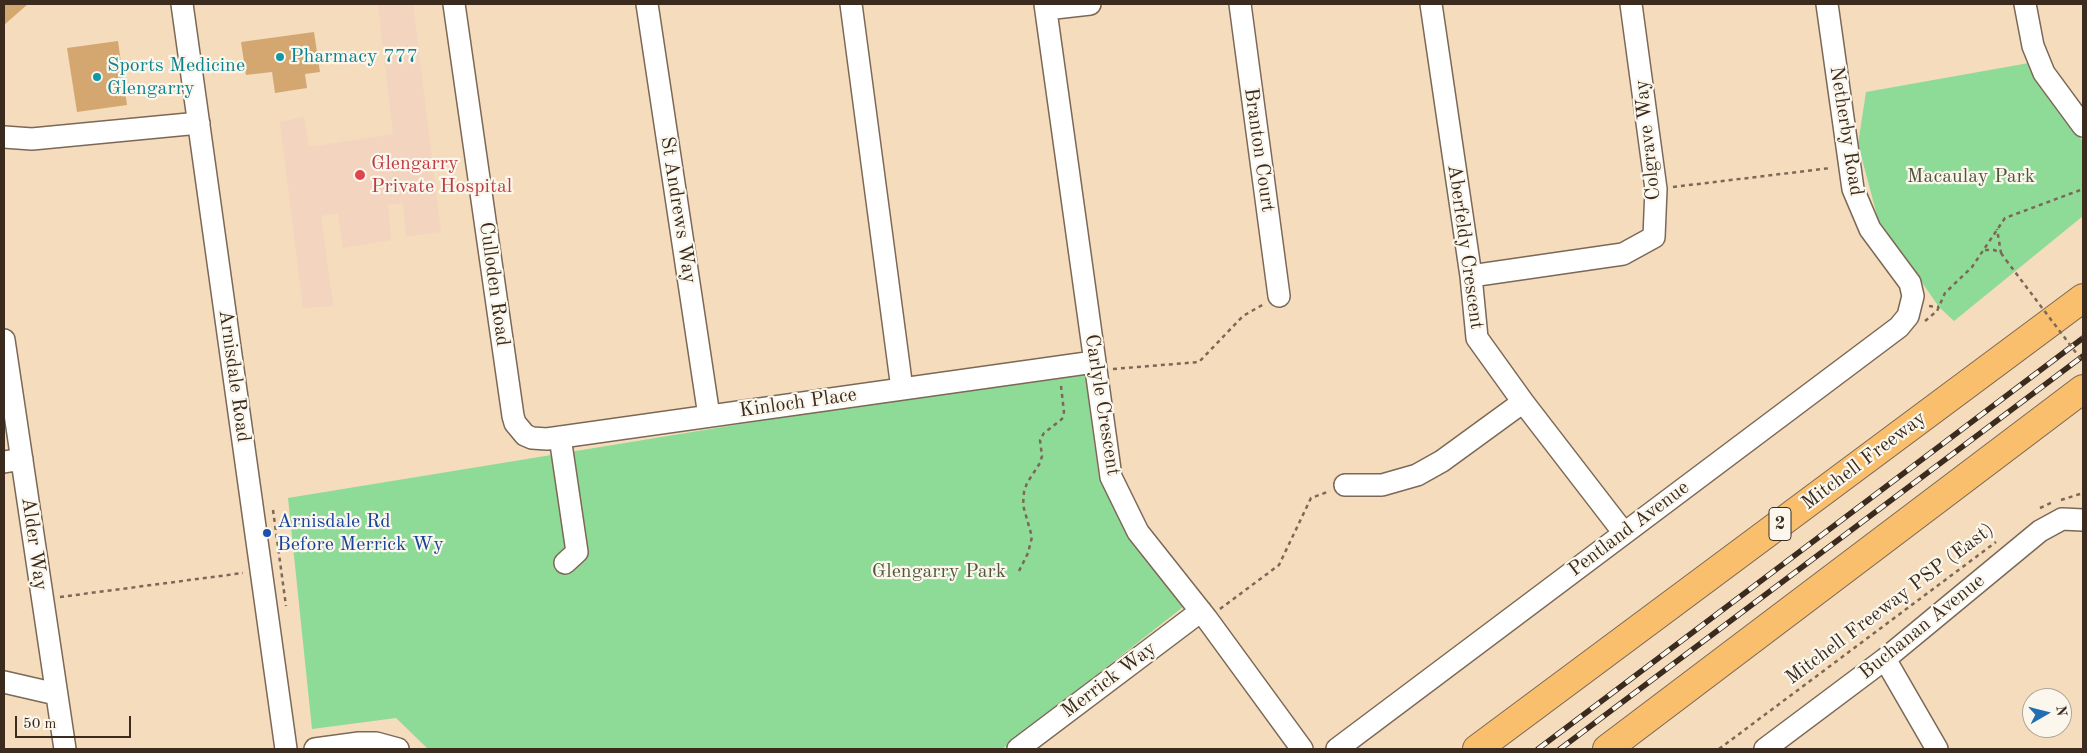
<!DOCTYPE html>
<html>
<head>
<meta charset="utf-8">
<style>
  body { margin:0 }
  #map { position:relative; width:2087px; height:753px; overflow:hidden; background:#f4dcbd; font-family:"Old Standard TT",serif }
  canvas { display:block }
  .frame { position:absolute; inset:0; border:5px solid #3b2a1e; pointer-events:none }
  .north { position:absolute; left:2022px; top:688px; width:50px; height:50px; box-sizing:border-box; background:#fbf7ec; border:1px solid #aea59a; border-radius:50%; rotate:82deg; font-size:14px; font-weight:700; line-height:20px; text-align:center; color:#3b2a1e }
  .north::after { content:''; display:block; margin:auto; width:18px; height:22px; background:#1f6fb2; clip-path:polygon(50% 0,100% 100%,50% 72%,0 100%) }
  .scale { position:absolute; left:15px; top:716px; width:116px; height:22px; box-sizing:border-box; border:2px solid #3b2a1e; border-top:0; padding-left:6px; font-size:15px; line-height:18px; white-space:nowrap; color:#3b2a1e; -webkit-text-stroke:4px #fbf7ec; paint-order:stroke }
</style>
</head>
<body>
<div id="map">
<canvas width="2087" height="753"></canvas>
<div class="frame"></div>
<div class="north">N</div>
<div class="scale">50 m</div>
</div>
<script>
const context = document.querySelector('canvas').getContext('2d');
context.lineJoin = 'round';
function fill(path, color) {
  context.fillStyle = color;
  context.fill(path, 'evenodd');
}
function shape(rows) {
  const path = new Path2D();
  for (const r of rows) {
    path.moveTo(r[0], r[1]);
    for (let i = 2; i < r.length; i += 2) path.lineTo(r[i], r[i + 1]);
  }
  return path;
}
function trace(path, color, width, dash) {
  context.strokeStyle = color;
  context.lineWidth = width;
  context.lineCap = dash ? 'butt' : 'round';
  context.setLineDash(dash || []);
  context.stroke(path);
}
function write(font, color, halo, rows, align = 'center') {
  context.font = font + ' "Old Standard TT",serif';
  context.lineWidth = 4.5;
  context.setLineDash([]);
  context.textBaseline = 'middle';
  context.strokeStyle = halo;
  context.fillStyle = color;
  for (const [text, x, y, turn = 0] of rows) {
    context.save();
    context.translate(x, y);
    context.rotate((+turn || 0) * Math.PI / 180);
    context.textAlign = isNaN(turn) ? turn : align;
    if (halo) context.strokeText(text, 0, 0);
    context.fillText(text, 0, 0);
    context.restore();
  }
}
const built = shape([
  [378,4,413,4,441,232,406,237,403,203,388,205,391,240,343,248,338,213,321,216,333,306,303,308,280,122,304,117,309,147,393,134]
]);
const green = shape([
  [2029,63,2083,142,2083,216,1954,321,1939,307,1878,219,1858,144,1866,92],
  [1084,368,1099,478,1183,607,1002,749,428,749,396,718,312,729,288,498]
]);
const building = shape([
  [4,4,28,4,4,25],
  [314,32,320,72,305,74,307,88,275,93,272,72,246,75,241,42],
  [118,41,127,105,77,112,67,48]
]);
const path = shape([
  [1673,187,1831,168],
  [1985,250,1994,250,2001,253,1997,229],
  [2001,253,2006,260],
  [1929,306,1939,307],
  [1925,321,1937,311,1945,293,1972,267,2005,218,2083,189],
  [1113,369,1199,362,1243,316,1264,304],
  [2061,500,2083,493],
  [2040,508,2053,502],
  [273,510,286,606],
  [1019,571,1028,553,1032,537,1023,505,1024,492,1027,483,1040,463,1042,456,1040,440,1044,433,1062,419,1064,412,1061,386],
  [60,597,243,573],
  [1220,609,1279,565,1311,498,1330,491],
  [1719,749,1996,542]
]);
const minor = shape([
  [182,4,286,749],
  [454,4,513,416,515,423,525,435,532,438,547,439,1094,362],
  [647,4,709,416],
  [851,4,902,389],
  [1045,4,1111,477,1138,532,1207,619,1302,749],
  [1240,4,1279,296],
  [1431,4,1471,276,1477,338,1523,402,1624,533],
  [2025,4,2033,46,2044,73,2083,126],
  [1046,9,1090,4],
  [4,137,32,139,199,123],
  [1471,276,1623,254,1654,237,1656,189,1631,4],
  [4,340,65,749],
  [560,437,577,552,565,563],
  [4,462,22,459],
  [1345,485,1382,485,1417,475,1442,461,1523,402],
  [1885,659,1937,749],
  [4,682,56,694],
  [315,749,359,743,376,743,398,749],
  [1018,749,1201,611],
  [1337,749,1899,327,1908,316,1913,296,1910,283,1870,229,1853,189,1827,4],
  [1765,749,1885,659,2040,531,2062,519,2083,520]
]);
const highway = shape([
  [1477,749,2083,298],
  [1607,749,2083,389]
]);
const rail = shape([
  [1538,749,2083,338],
  [1560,749,2083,356]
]);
const pathBridge = shape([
  [2006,260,2083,362]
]);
const markers = [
  [280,57,5,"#0f9aa8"],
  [97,77,5,"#0f9aa8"],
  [360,175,6,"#e0444e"],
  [267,533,5,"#1a4fb4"]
];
const shields = [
  [1780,524,22]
];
const shieldNames = [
  ["2",1780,524]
];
const cultureNames = [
  ["Pharmacy 777",290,57],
  ["Sports Medicine",107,66],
  ["Glengarry",107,89]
];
const streetNames = [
  ["Netherby Road",1846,131,81],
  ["Colgrave Way",1648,140,-96],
  ["Branton Court",1259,150,82],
  ["St Andrews Way",678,210,81],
  ["Aberfeldy Crescent",1465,247,82],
  ["Culloden Road",494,284,82],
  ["Arnisdale Road",234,376,82],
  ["Kinloch Place",798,403,-8],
  ["Carlyle Crescent",1102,405,81],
  ["Mitchell Freeway",1864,461,-37],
  ["Pentland Avenue",1629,529,-37],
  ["Alder Way",34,544,82],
  ["Mitchell Freeway PSP (East)",1890,604,-37],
  ["Buchanan Avenue",1922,627,-39],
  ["Merrick Way",1109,680,-37]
];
const healthNames = [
  ["Glengarry",371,164],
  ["Private Hospital",371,187]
];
const parkNames = [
  ["Macaulay Park",1971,177],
  ["Glengarry Park",939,572]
];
const transitNames = [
  ["Arnisdale Rd",277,522],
  ["Before Merrick Wy",277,545]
];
fill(built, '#f3d4bf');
fill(green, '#8eda97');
fill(building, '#d4a771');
trace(minor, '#7c6856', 24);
trace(highway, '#7c6856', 30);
trace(path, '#7c6856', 2.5, [4, 4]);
trace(minor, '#fff', 21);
trace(highway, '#f9bf6d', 28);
trace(rail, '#3b2a1e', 5.5);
trace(rail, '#fbf7ec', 4, [11]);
trace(pathBridge, '#7c6856', 2.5, [4, 4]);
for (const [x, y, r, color] of markers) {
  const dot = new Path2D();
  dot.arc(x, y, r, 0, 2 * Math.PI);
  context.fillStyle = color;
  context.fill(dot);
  trace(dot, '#fbf7ec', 2);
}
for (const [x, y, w] of shields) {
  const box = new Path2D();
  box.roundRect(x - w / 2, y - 16.5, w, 33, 4);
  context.fillStyle = '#fbf7ec';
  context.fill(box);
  trace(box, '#3b2a1e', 1);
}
write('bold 19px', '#3b2a1e', null, shieldNames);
write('20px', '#0d838f', '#fbf7ec', cultureNames, 'left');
write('20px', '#3b2a1e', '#fbf7ec', streetNames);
write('20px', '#be3a42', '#fbf7ec', healthNames, 'left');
write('20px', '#50563c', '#fbf7ec', parkNames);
write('20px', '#164399', '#fbf7ec', transitNames, 'left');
</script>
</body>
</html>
